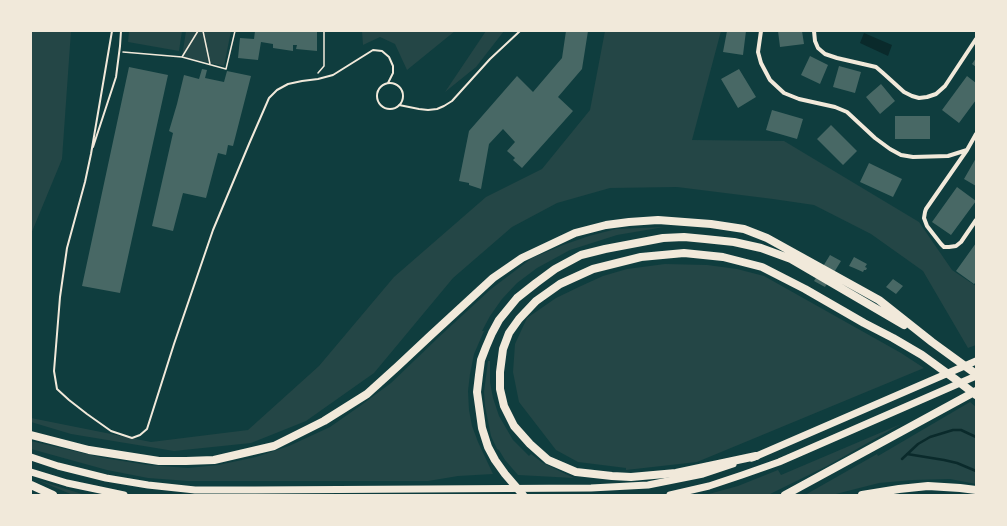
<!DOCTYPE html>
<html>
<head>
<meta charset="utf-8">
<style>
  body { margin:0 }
  #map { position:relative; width:1007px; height:526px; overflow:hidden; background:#0f3d3e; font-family:Roboto,sans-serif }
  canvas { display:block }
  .frame { position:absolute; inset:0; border:32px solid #f1e9da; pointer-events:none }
</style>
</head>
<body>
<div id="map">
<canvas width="1007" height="526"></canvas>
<div class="frame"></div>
</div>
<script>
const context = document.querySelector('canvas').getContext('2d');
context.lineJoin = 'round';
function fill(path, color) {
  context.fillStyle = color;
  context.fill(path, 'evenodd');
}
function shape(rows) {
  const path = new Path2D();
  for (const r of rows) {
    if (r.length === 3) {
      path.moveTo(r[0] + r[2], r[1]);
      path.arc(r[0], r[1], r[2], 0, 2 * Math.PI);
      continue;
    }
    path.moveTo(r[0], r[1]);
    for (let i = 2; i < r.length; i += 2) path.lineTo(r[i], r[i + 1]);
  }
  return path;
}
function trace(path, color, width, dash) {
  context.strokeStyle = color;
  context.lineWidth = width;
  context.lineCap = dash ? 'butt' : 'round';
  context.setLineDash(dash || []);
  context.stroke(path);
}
const green = shape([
  [31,31,71,31,62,159,31,234],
  [129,31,182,31,179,51,128,42],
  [186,31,231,31,224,66,182,57],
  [362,31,455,31,407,70,395,44,380,37,363,45],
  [486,31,504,31,476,67,445,92],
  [605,31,721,31,692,140,784,141,919,222,952,270,976,286,976,345,968,348,923,271,871,234,814,205,773,199,677,187,610,188,557,203,512,227,453,278,374,373,306,421,251,443,174,451,71,434,31,422,31,418,151,442,248,430,319,366,394,277,486,197,542,169,590,110],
  [664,227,617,235,570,250,537,268,517,283,502,299,490,316,482,331,484,331,474,354,470,374,468,391,469,410,472,426,478,442,493,474,458,476,428,481,188,481,148,478,107,470,31,449,31,441,104,458,148,465,188,468,218,465,256,457,289,446,330,427,360,406,391,383,440,336,491,289,532,258,563,245,589,236,616,229],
  [665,264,707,265,737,269,764,276,901,353,924,368,697,462,626,470,626,468,578,462,556,450,519,402,513,372,515,344,527,318,556,298,581,286,603,276,627,269],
  [488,361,490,361,490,382,493,398,499,416,513,440,529,456,531,454,543,463,574,478,518,475,505,460,499,450,497,449,491,436,485,406,484,392],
  [970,402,976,407,976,484,950,479,913,480,879,483,832,495,805,495,877,454,878,456],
  [901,424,827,466,768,495,705,495,738,486,778,470,781,475],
  [37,480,82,494,86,495,73,495]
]);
const water = shape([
  [864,33,892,45,888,56,860,43]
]);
const stream = shape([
  [907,454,944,460,957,463,976,471],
  [902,459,918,444,930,437,953,430,961,430,976,437]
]);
const building = shape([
  [255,31,317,31,317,51,296,49,297,45,293,45,293,51,273,48,273,44,261,42,258,60,238,58,240,38,254,39],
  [566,31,588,31,582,69,558,97,573,111,522,168,513,160,515,158,507,151,515,142,503,129,489,144,481,189,469,185,469,183,459,181,469,131,517,76,533,92,562,58],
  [727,31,746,31,743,55,723,52],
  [778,31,802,31,804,44,780,47],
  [810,56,828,65,820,84,801,75],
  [976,58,976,67,972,64],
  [839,66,861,72,855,93,833,87],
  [129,67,168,75,120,293,82,286],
  [202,69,207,70,205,78,224,82,227,71,251,76,233,146,228,145,226,155,218,153,206,198,183,193,173,231,152,226,173,133,169,131,177,104,184,75,199,79],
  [739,69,756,97,738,108,721,79],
  [967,76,976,83,976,100,959,123,942,110],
  [881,84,895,101,880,114,866,97],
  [772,110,803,119,797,139,766,130],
  [895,116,930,116,930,139,895,139],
  [831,125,857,151,843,165,817,139],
  [976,158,976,186,964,179],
  [869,163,902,179,893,197,860,182],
  [957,187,976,201,951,235,932,222],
  [976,243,976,282,974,284,956,271],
  [830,255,841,261,825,287,814,281],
  [854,257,867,264,865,267,867,268,866,270,864,270,863,272,854,268,849,266],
  [893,279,903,286,896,294,886,287]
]);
const path = shape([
  [203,31,210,64],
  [123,52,182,57,226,69,235,31],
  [182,57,198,31],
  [318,73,324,66,324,31]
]);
const service = shape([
  [112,31,91,154,85,182,67,248,60,297,54,371,57,389,69,400,87,414,111,431,132,438,140,435,147,429,174,344,213,230,249,144,269,98,277,90,288,84,302,81,318,79,333,75,373,50,382,51,389,57,393,66,393,73,388,83],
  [390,96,13],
  [399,105,419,109,428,110,437,109,444,106,452,101,490,59,520,31],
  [93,147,116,77,120,46,121,31]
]);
const minor = shape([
  [761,31,758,52,761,63,770,80,784,93,799,99,835,107,847,112,875,138,890,149,901,155,913,157,948,156,967,150],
  [814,31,815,41,818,48,825,54,837,58,876,67,883,73,904,92,912,96,919,98,927,97,936,94,945,86,976,39],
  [976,134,967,150,926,209,925,212,924,218,927,226,941,244,944,247,949,247,956,246,961,242,976,220]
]);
const trunk = shape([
  [31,457,58,466,106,478,148,485,195,490,255,490,591,488,648,485,703,474,733,464],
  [752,458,976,361],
  [31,472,67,483,124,495],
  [670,495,709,486,742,475,779,462,976,376]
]);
const motorway = shape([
  [31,435,89,450,159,461,186,461,214,460,274,446,324,421,367,394,398,366,430,336,493,278,522,258,575,233,606,225,629,222,658,220,711,224,744,229,767,238,879,300,932,342,976,374],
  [756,456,676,473,631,477,612,476,576,472,548,460,530,444,514,426,504,406,500,389,500,372,503,349,509,333,519,319,536,301,560,284,593,269,641,257,684,253,723,257,762,267,805,289,864,323,893,338,922,355,955,379,976,395],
  [31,485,53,495],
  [523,495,505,474,495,460,488,447,482,428,477,392,479,375,481,360,486,347,492,333,499,320,517,298,536,283,555,269,581,255,605,249,663,238,684,237,705,239,734,242,761,248,791,259,904,325],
  [785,495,976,391],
  [862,495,899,489,928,486,960,488,976,490]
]);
fill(green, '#244646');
fill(water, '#0a2a2b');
trace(stream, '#0a2a2b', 2.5);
fill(building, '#486865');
trace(path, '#f1e9da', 1.5);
trace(service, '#f1e9da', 2);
trace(minor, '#f1e9da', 4);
trace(trunk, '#f1e9da', 7);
trace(motorway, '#f1e9da', 8);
</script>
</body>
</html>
